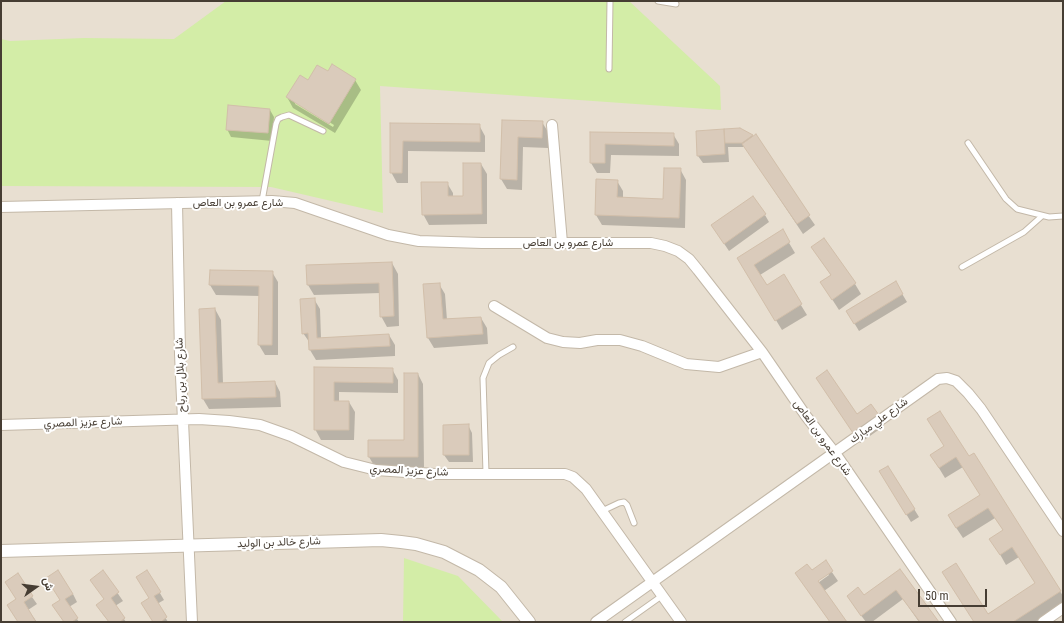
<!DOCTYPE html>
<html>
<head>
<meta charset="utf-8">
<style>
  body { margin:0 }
  #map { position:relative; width:1064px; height:623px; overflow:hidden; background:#f4eee4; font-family:"Roboto Condensed",Vazirmatn,sans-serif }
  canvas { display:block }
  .frame { position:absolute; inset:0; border:2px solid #463d33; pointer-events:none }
  .north { position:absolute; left:16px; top:567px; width:40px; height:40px; -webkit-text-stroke:3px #fff; paint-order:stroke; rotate:76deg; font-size:11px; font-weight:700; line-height:16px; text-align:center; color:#463d33 }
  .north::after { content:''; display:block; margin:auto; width:14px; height:18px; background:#463d33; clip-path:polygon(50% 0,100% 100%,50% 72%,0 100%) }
  .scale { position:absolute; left:918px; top:589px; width:69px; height:18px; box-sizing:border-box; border:2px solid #463d33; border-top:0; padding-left:5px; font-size:12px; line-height:14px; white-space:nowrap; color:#463d33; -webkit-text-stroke:3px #fff; paint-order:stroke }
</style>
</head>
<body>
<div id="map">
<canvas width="1064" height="623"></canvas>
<div class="frame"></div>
<div class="north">ش</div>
<div class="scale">50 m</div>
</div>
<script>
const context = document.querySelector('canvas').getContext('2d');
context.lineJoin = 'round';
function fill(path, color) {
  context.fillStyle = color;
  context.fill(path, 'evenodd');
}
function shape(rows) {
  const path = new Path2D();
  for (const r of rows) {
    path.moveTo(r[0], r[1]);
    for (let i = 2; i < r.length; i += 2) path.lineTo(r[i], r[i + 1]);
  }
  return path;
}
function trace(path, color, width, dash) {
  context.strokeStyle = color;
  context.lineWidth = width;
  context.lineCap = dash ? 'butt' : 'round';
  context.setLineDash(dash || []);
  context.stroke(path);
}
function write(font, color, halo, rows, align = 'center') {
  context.font = font + ' "Roboto Condensed",Vazirmatn,sans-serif';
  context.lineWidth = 4;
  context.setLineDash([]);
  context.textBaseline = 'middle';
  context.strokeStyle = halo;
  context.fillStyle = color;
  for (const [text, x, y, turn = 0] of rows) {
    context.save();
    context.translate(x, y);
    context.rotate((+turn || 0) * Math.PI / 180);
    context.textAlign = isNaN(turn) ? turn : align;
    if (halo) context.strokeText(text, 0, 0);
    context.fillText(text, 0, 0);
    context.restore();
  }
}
const residential = shape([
  [1,1,1063,1,1063,622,1,622]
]);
const green = shape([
  [226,1,629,1,720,86,721,110,380,86,383,213,271,187,1,186,1,39,10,41,84,38,174,39],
  [404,558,458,576,503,622,403,622]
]);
const shadow = shape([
  [328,73,355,80,361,90,335,133,293,108,287,97,308,81],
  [295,101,334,125,333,127,295,104],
  [270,110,274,117,272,141,231,137,227,129],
  [503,121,542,122,548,132,548,148,523,147,522,190,507,189,501,179],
  [391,124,479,125,485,136,485,152,408,151,408,183,397,183,391,172],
  [723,130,725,134,752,135,815,225,803,234,745,147,728,147,729,162,703,163,698,156],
  [591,133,673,134,679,144,679,156,611,155,610,173,597,173,591,163],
  [481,164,487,174,487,224,429,225,423,214,447,183,453,193,453,197,464,197],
  [680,169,686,180,685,228,602,225,596,215,617,181,623,191,623,199,664,200],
  [765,215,769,222,729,251,717,233],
  [782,231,795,253,760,275,767,286,783,276,807,315,782,330,744,268],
  [819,258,855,284,861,294,839,310,821,282,831,275],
  [392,263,398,274,399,326,387,327,381,316,381,293,314,295,308,285],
  [272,272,278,282,278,355,265,355,259,345,260,296,216,295,210,285],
  [895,282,907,302,859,331,847,311],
  [439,284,445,294,447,320,481,318,487,328,488,344,434,348,428,338],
  [314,299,320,309,321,338,389,335,395,345,395,356,316,360,310,350,310,343,303,333],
  [215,309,221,320,223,383,275,382,280,392,281,407,209,409,203,399],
  [315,368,392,369,398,380,398,393,339,392,339,402,349,402,355,412,354,440,321,440,315,429],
  [418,374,423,384,424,467,375,467,369,457,405,441],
  [817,378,857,415,878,416,884,426,860,443],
  [468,425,472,433,473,462,449,462,444,455],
  [973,454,1063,596,1063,604,1035,622,975,622,1036,584,1019,557,1006,565,997,549,1004,531,995,518,963,538,955,526,981,495,963,467,945,478,931,455,969,458],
  [888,467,919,517,911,522,885,479],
  [825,562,838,581,824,591,846,622,830,622,796,573,807,565,812,571],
  [828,573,829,575,815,585,813,583],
  [900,570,938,622,919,622,903,599,872,622,866,622,854,606,848,596,864,597],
  [147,571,164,600,157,604,168,622,154,622],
  [103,572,123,601,115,606,126,622,109,622,102,613,105,600],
  [73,594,77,602,69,607,79,622,64,622,54,605],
  [32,597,37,604,28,610,37,622,19,622,8,606]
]);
const building = shape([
  [332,64,356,79,329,124,286,97,300,75,308,80,317,65,328,71,332,64],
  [228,105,270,109,268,133,226,130,228,105],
  [502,120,543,121,542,138,518,137,517,180,500,179,502,120],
  [390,123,480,124,480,142,403,141,402,173,390,173,390,123],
  [740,128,753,135,742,143,725,143,724,129,740,128],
  [724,129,725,154,697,156,696,131,724,129],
  [590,132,674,133,674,146,605,144,605,163,590,163,590,132],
  [756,134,810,215,797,224,742,144,756,134],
  [463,163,481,163,482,214,422,215,421,182,448,182,448,196,463,196,463,163],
  [664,168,681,168,679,218,595,215,596,179,618,180,617,197,663,199,664,168],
  [753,196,766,214,724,244,711,225,753,196],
  [783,229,790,242,754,265,767,285,784,274,802,304,775,321,737,258,783,229],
  [824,238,856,283,832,300,820,282,831,275,811,247,824,238],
  [392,262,394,316,380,317,379,283,307,285,306,265,392,262],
  [210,270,273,271,272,345,258,345,259,286,209,285,210,270],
  [896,281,903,294,854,324,846,311,896,281],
  [440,283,443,319,481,317,483,334,427,338,423,284,440,283],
  [315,298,317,338,389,334,390,346,309,350,308,333,302,334,300,299,315,298],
  [215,308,218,383,275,381,276,397,202,399,199,309,215,308],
  [314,367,393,368,393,383,334,382,334,401,349,401,349,430,314,430,314,367],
  [827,370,857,414,871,404,879,415,853,433,816,378,827,370],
  [404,373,418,373,418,457,368,457,368,440,404,440,404,373],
  [940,411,969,456,974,453,1061,591,1013,622,974,622,942,572,956,563,988,614,1035,583,1012,547,1000,555,989,539,1003,530,988,508,956,528,948,515,980,495,956,457,939,468,930,455,944,446,927,419,940,411],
  [469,424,469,455,443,455,443,425,469,424],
  [888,466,915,509,906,515,879,471,888,466],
  [826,560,833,571,818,581,847,622,830,622,795,573,807,564,812,570,826,560],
  [900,569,939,622,920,622,896,590,861,616,847,596,858,587,864,595,900,569],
  [58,570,73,594,65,599,78,618,72,622,64,622,52,605,60,600,46,578,58,570],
  [103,570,119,592,111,598,125,618,120,622,109,622,96,605,104,599,90,580,103,570],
  [147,570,161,592,154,596,167,617,161,622,153,622,141,603,149,598,136,577,147,570],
  [18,573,33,596,24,602,36,622,18,622,7,605,16,599,5,582,18,573]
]);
const service = shape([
  [658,1,676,4],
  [609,69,610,1],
  [968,143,1006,199,1017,209,1049,217,1063,216],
  [262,201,276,124,278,119,282,117,289,115,323,131],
  [962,267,1024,232,1042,216],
  [486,473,483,378,489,363,499,355,513,347],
  [602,511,619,503,624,502,627,505,634,523],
  [625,622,663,595]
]);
const minor = shape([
  [552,125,562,243],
  [177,203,180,354,192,622],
  [1,207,272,201,295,203,388,235,419,241,482,243,651,243,665,246,678,251,689,259,698,270,762,352,806,416,835,453,951,622],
  [494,306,547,338,563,342,580,343,597,340,620,340,642,346,686,364,719,367,762,352],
  [1,425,199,419,229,421,260,425,291,436,344,462,376,470,435,474,565,474,573,477,586,489,681,622],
  [596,622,938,379,947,378,956,381,968,393,981,409,1063,531],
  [1043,622,1063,608]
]);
const tertiary = shape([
  [1,551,381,540,401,542,416,544,444,552,479,570,501,587,529,622]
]);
const streetNames = [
  ["شارع عمرو بن العاص",238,203],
  ["شارع عمرو بن العاص",568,243],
  ["شارع بلال بن رباح",181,375,-92],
  ["شارع علي مبارك",879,421,-36],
  ["شارع عزيز المصري",83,423,-2],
  ["شارع عمرو بن العاص",822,438,54],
  ["شارع عزيز المصري",409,471,3],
  ["شارع خالد بن الوليد",279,543,-2]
];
fill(residential, '#e8dfd1');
fill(green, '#d3eda7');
fill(shadow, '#0003');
fill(building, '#dacbbb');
trace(building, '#d2bfaa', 1);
trace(service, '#c3b8a8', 7);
trace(minor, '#c3b8a8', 12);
trace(tertiary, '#c3b8a8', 14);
trace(service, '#fff', 5);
trace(minor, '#fff', 10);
trace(tertiary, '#fff', 12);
write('11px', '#463d33', '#fff', streetNames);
</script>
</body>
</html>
